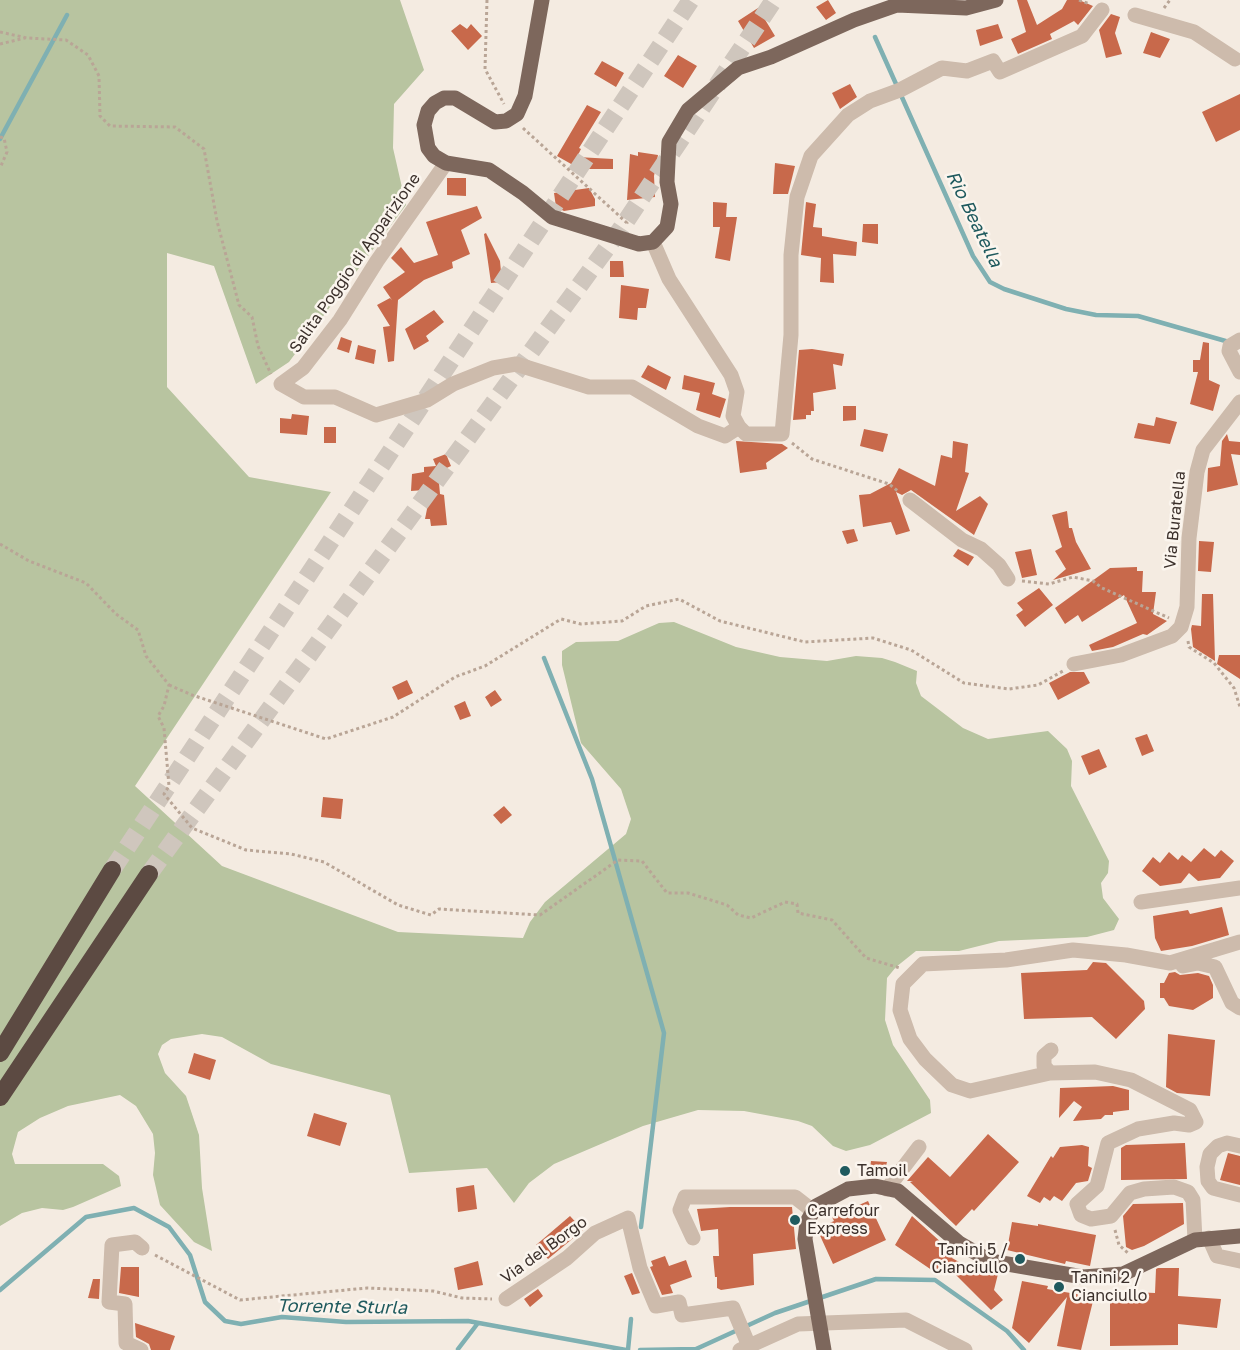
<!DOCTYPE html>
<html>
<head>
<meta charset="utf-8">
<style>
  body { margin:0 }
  canvas { display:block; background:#f4ebe1 }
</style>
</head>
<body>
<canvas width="1240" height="1350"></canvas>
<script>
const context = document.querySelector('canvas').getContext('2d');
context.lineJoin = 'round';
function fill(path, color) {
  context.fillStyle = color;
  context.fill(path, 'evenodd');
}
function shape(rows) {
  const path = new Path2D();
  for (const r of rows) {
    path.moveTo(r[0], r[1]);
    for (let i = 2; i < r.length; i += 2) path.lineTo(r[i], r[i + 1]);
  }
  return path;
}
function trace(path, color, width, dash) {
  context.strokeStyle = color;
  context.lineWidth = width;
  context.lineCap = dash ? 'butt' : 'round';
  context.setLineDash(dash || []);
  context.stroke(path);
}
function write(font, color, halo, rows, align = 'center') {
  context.font = font + ' "Golos Text",sans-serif';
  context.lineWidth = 5;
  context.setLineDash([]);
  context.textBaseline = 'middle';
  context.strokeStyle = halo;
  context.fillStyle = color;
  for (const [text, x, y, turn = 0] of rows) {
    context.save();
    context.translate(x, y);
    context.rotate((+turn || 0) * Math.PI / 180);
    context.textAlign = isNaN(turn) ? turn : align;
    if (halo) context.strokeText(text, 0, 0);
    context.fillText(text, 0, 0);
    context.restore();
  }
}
const green = shape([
  [0,0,400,0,424,70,394,104,393,148,406,205,289,362,256,384,214,266,167,253,167,387,249,477,331,492,135,786,222,866,398,932,523,938,530,922,545,902,626,834,631,819,621,789,581,743,562,665,562,651,576,642,618,641,659,623,674,622,736,647,780,657,827,661,856,656,882,658,895,662,917,671,916,683,921,696,963,728,988,739,1048,731,1067,749,1072,761,1071,786,1109,861,1108,873,1101,883,1103,898,1119,919,1114,930,1087,937,999,941,959,951,916,951,896,967,887,978,885,1020,893,1045,930,1100,931,1113,870,1145,846,1151,833,1146,812,1126,798,1121,744,1111,698,1110,643,1126,554,1164,529,1183,514,1203,487,1168,409,1173,390,1095,271,1064,222,1037,202,1034,171,1039,162,1045,158,1054,165,1073,186,1096,199,1135,202,1188,212,1251,194,1242,160,1205,153,1175,155,1153,153,1134,136,1106,120,1095,68,1106,40,1118,18,1132,12,1154,15,1164,103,1164,119,1176,121,1186,73,1207,63,1210,42,1208,22,1213,0,1226]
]);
const stream = shape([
  [875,37,973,256,990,282,1004,289,1066,309,1096,315,1138,316,1229,342],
  [0,139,67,15],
  [544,658,592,779,664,1033,641,1227],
  [0,1290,86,1217,134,1208,169,1227,190,1255,205,1302,225,1321,241,1324,282,1317,346,1322,468,1321,626,1350],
  [458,1349,478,1323],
  [628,1350,631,1319],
  [640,1350,696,1349,775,1313,876,1279,935,1280,1007,1331,1024,1350]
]);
const building = shape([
  [828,0,836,13,826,20,816,7],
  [1017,0,1027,0,1037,25,1062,9,1067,0,1079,0,1093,6,1078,25,1074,21,1050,34,1052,39,1018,54,1011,39,1026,32],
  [758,8,775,36,754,48,738,21],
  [1111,14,1120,17,1115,33,1122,54,1106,58,1099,30],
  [460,24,467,29,471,24,482,36,468,50,451,31],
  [998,24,1003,38,980,46,976,30],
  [1151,32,1170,39,1160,58,1143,53],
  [678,55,697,66,683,88,664,76],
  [602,61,624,73,616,87,594,74],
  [850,84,857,97,840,109,832,93],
  [1240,94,1240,130,1216,142,1202,112],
  [587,105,601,112,579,148,581,149,577,157,613,159,613,169,580,169,557,156],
  [638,152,658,155,654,176,655,197,627,200,630,154,638,156],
  [775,163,795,166,788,194,773,194],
  [447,178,466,178,466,196,447,195],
  [589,188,595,199,595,206,564,211,556,207,554,193],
  [713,202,727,203,726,217,737,217,730,261,715,258,720,227,713,227],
  [806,202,816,204,813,227,822,228,822,236,857,242,856,256,833,254,834,283,820,282,821,258,801,255],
  [477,206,482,218,461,230,470,254,452,262,453,268,424,280,398,300,394,361,388,362,383,327,390,326,377,305,390,298,392,300,383,287,405,272,391,258,401,247,414,263,438,255,426,222],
  [863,224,878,224,878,244,862,242],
  [486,233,500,261,502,282,491,283,484,234],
  [610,261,623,261,624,277,610,277],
  [621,285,649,289,646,308,638,308,637,320,619,318],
  [434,310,444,322,426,336,429,341,414,350,405,329],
  [341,337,352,341,349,353,337,349],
  [1203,342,1209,343,1209,380,1220,385,1213,411,1190,404,1198,372,1193,372,1193,360,1200,360],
  [358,345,376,350,374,364,355,359],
  [812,349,844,354,842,366,833,364,836,389,813,393,814,411,811,411,811,415,806,415,806,419,793,420,799,350],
  [648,365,671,377,666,390,641,377],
  [684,375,715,383,712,394,726,399,720,418,696,410,700,393,682,389],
  [843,406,856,406,856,420,843,421],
  [292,414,309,416,307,435,280,433,280,418,291,419],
  [1156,417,1177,422,1170,444,1134,438,1138,423,1154,426],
  [324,427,336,427,336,443,324,443],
  [864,429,888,434,883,452,860,446],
  [1227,434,1229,441,1240,442,1240,455,1231,454,1238,485,1207,492,1208,468,1220,466,1222,441],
  [736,441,782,444,788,448,766,463,767,469,740,473],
  [953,441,968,444,965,472,969,473,956,511,980,496,988,504,974,535,911,490,902,495,896,492,910,531,896,535,891,522,863,527,859,495,870,494,891,483,899,468,935,486,941,455,952,458],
  [446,454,451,466,438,472,440,494,444,495,447,525,431,526,430,519,425,519,427,509,424,490,411,491,412,474,424,472,424,467,436,466,433,459],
  [1067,511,1069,528,1072,528,1076,542,1091,569,1053,580,1066,569,1055,551,1062,547,1052,515],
  [854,529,858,541,847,544,842,531],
  [1199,541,1214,542,1211,572,1198,571],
  [958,549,974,557,968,566,953,556],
  [1031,549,1037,575,1022,578,1015,552],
  [1137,567,1137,571,1143,571,1142,592,1156,592,1153,614,1167,621,1147,635,1143,634,1113,647,1092,651,1089,645,1137,623,1124,595,1082,622,1078,615,1065,624,1055,608,1110,568],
  [1039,588,1053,605,1025,627,1016,615,1023,610,1017,603],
  [1202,594,1213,594,1215,661,1193,647,1191,629,1192,625,1201,626],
  [1219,655,1240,655,1240,679,1217,664],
  [1070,672,1084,672,1090,683,1058,700,1049,683],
  [407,680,413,693,398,700,392,687],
  [495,690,502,700,491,707,485,697],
  [465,701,471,716,460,720,454,706],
  [1147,734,1154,751,1142,756,1135,738],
  [1099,749,1107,767,1089,775,1081,756],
  [323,797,343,799,341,819,321,817],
  [504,806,512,815,501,824,493,815],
  [1204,848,1215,857,1221,850,1234,861,1220,878,1198,881,1189,873,1181,883,1160,886,1142,871,1153,857,1160,863,1169,852,1178,860,1182,855,1191,862],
  [1222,907,1229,935,1192,946,1161,951,1155,938,1153,916,1188,910,1190,914],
  [1093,962,1106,963,1144,1001,1145,1009,1116,1039,1092,1017,1024,1019,1021,973,1087,970],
  [1175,972,1180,975,1198,973,1209,976,1213,985,1213,998,1193,1010,1169,1006,1164,998,1160,998,1160,983,1164,983,1169,973],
  [1168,1034,1215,1040,1210,1096,1177,1093,1166,1087],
  [194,1053,216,1060,210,1080,188,1073],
  [1113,1086,1129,1090,1129,1110,1113,1112,1113,1115,1105,1115,1101,1119,1073,1121,1082,1107,1074,1101,1059,1118,1060,1088],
  [314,1113,347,1123,340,1146,307,1136],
  [988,1134,1019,1162,974,1211,972,1209,956,1226,910,1182,913,1181,907,1181,928,1157,950,1177],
  [1185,1143,1187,1179,1121,1180,1121,1148,1126,1145],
  [1082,1145,1089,1147,1088,1166,1092,1168,1088,1181,1076,1183,1062,1201,1054,1196,1050,1201,1044,1197,1040,1203,1027,1196,1051,1156,1053,1158,1060,1147],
  [1228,1153,1240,1156,1240,1185,1220,1180],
  [871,1161,887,1162,883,1178,869,1177],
  [474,1185,477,1209,458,1212,456,1188],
  [868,1201,886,1240,833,1264,817,1229,834,1221,832,1217],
  [1183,1203,1184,1224,1144,1246,1132,1250,1126,1247,1123,1216,1133,1204],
  [730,1207,792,1207,796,1249,753,1254,754,1285,721,1290,717,1288,717,1277,715,1277,713,1256,719,1256,718,1229,701,1231,697,1209],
  [570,1216,583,1230,548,1259,536,1245],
  [912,1216,954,1254,952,1258,968,1267,998,1274,994,1290,1003,1300,991,1310,946,1265,939,1275,895,1245],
  [1012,1222,1038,1226,1038,1224,1096,1235,1090,1266,1066,1261,1065,1264,1007,1250],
  [665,1256,669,1266,686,1260,692,1277,670,1285,673,1293,662,1295,650,1267,653,1266,651,1261],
  [478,1261,483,1285,458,1290,454,1268],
  [121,1267,139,1267,139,1297,119,1293],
  [1158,1268,1179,1268,1178,1296,1221,1299,1217,1328,1178,1324,1178,1345,1110,1346,1110,1291,1155,1293,1156,1269],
  [632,1273,640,1293,632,1295,624,1276],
  [93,1279,100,1279,99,1299,88,1298],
  [1022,1281,1048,1286,1047,1289,1094,1297,1081,1350,1057,1346,1067,1297,1029,1343,1012,1328],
  [538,1289,543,1296,530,1307,524,1299],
  [135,1323,175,1336,170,1350,151,1350,149,1344,136,1337]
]);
const highwayTunnel = shape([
  [112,870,691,0],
  [149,874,620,230,774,0]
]);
const path = shape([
  [487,0,485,69,504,104],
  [1079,0,1090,4],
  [1164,8,1170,0],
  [0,32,27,38,66,40,88,55,99,76,100,116,110,126,175,127,204,149,217,221,239,305,252,317,258,346,271,374],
  [0,44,25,38],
  [523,128,627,223,625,225],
  [0,137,4,138,7,152,0,168],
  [792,443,812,459,889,484,899,492],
  [0,544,29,561,86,583,116,614,138,630,146,656,169,685,164,706,158,716,164,728,169,786,164,794,192,828,246,850,291,854,324,862,398,905,431,915,439,909,540,915,618,860,642,861,667,893,688,893,727,905,738,915,751,918,785,902,797,904,798,913,832,920,866,958,900,968],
  [1022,581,1049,584,1073,577,1093,581,1102,588,1169,618],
  [1188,641,1189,647,1214,663,1234,688,1240,707],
  [169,685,192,695,326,739,393,717,455,677,485,666,561,619,581,624,622,621,646,606,679,599,720,621,805,642,873,638,911,650,964,683,1009,689,1038,685,1063,671],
  [1115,1230,1119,1245,1129,1254],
  [155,1255,240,1300,367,1288,433,1291,462,1298,492,1299]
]);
const minor = shape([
  [1135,15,1194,32,1235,59],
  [446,163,377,261,340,320,303,368,281,384,304,397,335,397,376,415,427,400,453,384,493,368,516,364,589,387,632,387,698,426,725,436,739,427],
  [653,242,669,279,731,375,737,392,733,416,739,427,746,434,782,434,791,335,791,255,797,197,811,156,848,115,870,101,900,90,942,68,967,71,993,61,1000,72,1082,36,1102,10],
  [1240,340,1230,346,1229,351,1240,372],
  [910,500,962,540,981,549,999,565,1008,579],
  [1074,664,1121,655,1172,636,1181,627,1187,607,1189,538,1197,472,1203,450,1240,402],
  [1141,902,1240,888],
  [1183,966,1198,963,1215,967,1232,1003,1240,1008],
  [1050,1073,1044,1066,1044,1056,1051,1050],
  [1240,1146,1227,1143,1218,1146,1210,1154,1207,1167,1208,1181,1213,1188,1240,1195],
  [887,1189,919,1147],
  [693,1238,680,1210,685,1197,795,1197,813,1211],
  [1209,1238,1217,1256,1240,1261],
  [1195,1240,1193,1200,1188,1192,1174,1187,1144,1189,1130,1193,1111,1216,1091,1219,1081,1215,1077,1204,1097,1186,1108,1143,1138,1129,1174,1123,1189,1125,1196,1122,1190,1110,1131,1080,1095,1072,1050,1073,970,1091,952,1085,925,1059,910,1039,900,1010,903,984,923,964,1006,960,1073,950,1126,955,1170,963,1240,942],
  [506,1299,567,1258,595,1233,628,1218,640,1268,656,1306,679,1302,682,1315,733,1308,749,1346],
  [141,1350,126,1343,125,1304,109,1302,112,1245,135,1242,142,1248],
  [740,1350,798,1324,906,1320,965,1350]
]);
const major = shape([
  [542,0,525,96,517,114,506,121,495,122,455,98,444,98,435,103,428,111,424,125,428,148,434,156,446,163,489,170,523,193,552,217,639,244,653,242,667,227,671,204,667,182,669,142,688,110,738,68,771,57,854,20,897,5,966,8,996,0],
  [824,1350,805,1239,807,1222,816,1206,848,1189,875,1186,898,1191,959,1243,990,1261,1083,1277,1123,1274,1195,1240,1240,1236]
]);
const highway = shape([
  [0,1053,112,870],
  [0,1097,149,874]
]);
const markers = [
  [845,1171,6,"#1f5a5e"],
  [795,1220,6,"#1f5a5e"],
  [1020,1259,6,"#1f5a5e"],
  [1059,1287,6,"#1f5a5e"]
];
const streetNames = [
  ["Salita Poggio di Apparizione",355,263,-55],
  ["Via Buratella",1175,520,-84],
  ["Via del Borgo",544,1250,-36]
];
const poiNames = [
  ["Tamoil",857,1171],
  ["Carrefour",807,1211],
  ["Express",807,1229],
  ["Tanini 5 /",1008,1250,"right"],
  ["Cianciullo",1008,1268,"right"],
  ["Tanini 2 /",1071,1278],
  ["Cianciullo",1071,1296]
];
const waterNames = [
  ["Rio Beatella",974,219,64],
  ["Torrente Sturla",342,1307,1]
];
fill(green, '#b8c4a0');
trace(stream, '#7fb0b2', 4.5);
fill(building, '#c8694b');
trace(highwayTunnel, '#cfc6bd', 18, [18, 9]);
trace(path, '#b9a596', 3, [3, 3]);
trace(minor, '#cdbbac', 15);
trace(major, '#7d675c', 15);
trace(highway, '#5c4a42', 18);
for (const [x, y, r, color] of markers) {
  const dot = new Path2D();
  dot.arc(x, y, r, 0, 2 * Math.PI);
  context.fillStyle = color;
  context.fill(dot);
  trace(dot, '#fbf5ee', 2);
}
write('16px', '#3b302b', '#fbf5ee', streetNames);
write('16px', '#3b302b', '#fbf5ee', poiNames, 'left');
write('italic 18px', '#1f5a5e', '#fbf5ee', waterNames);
</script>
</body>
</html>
